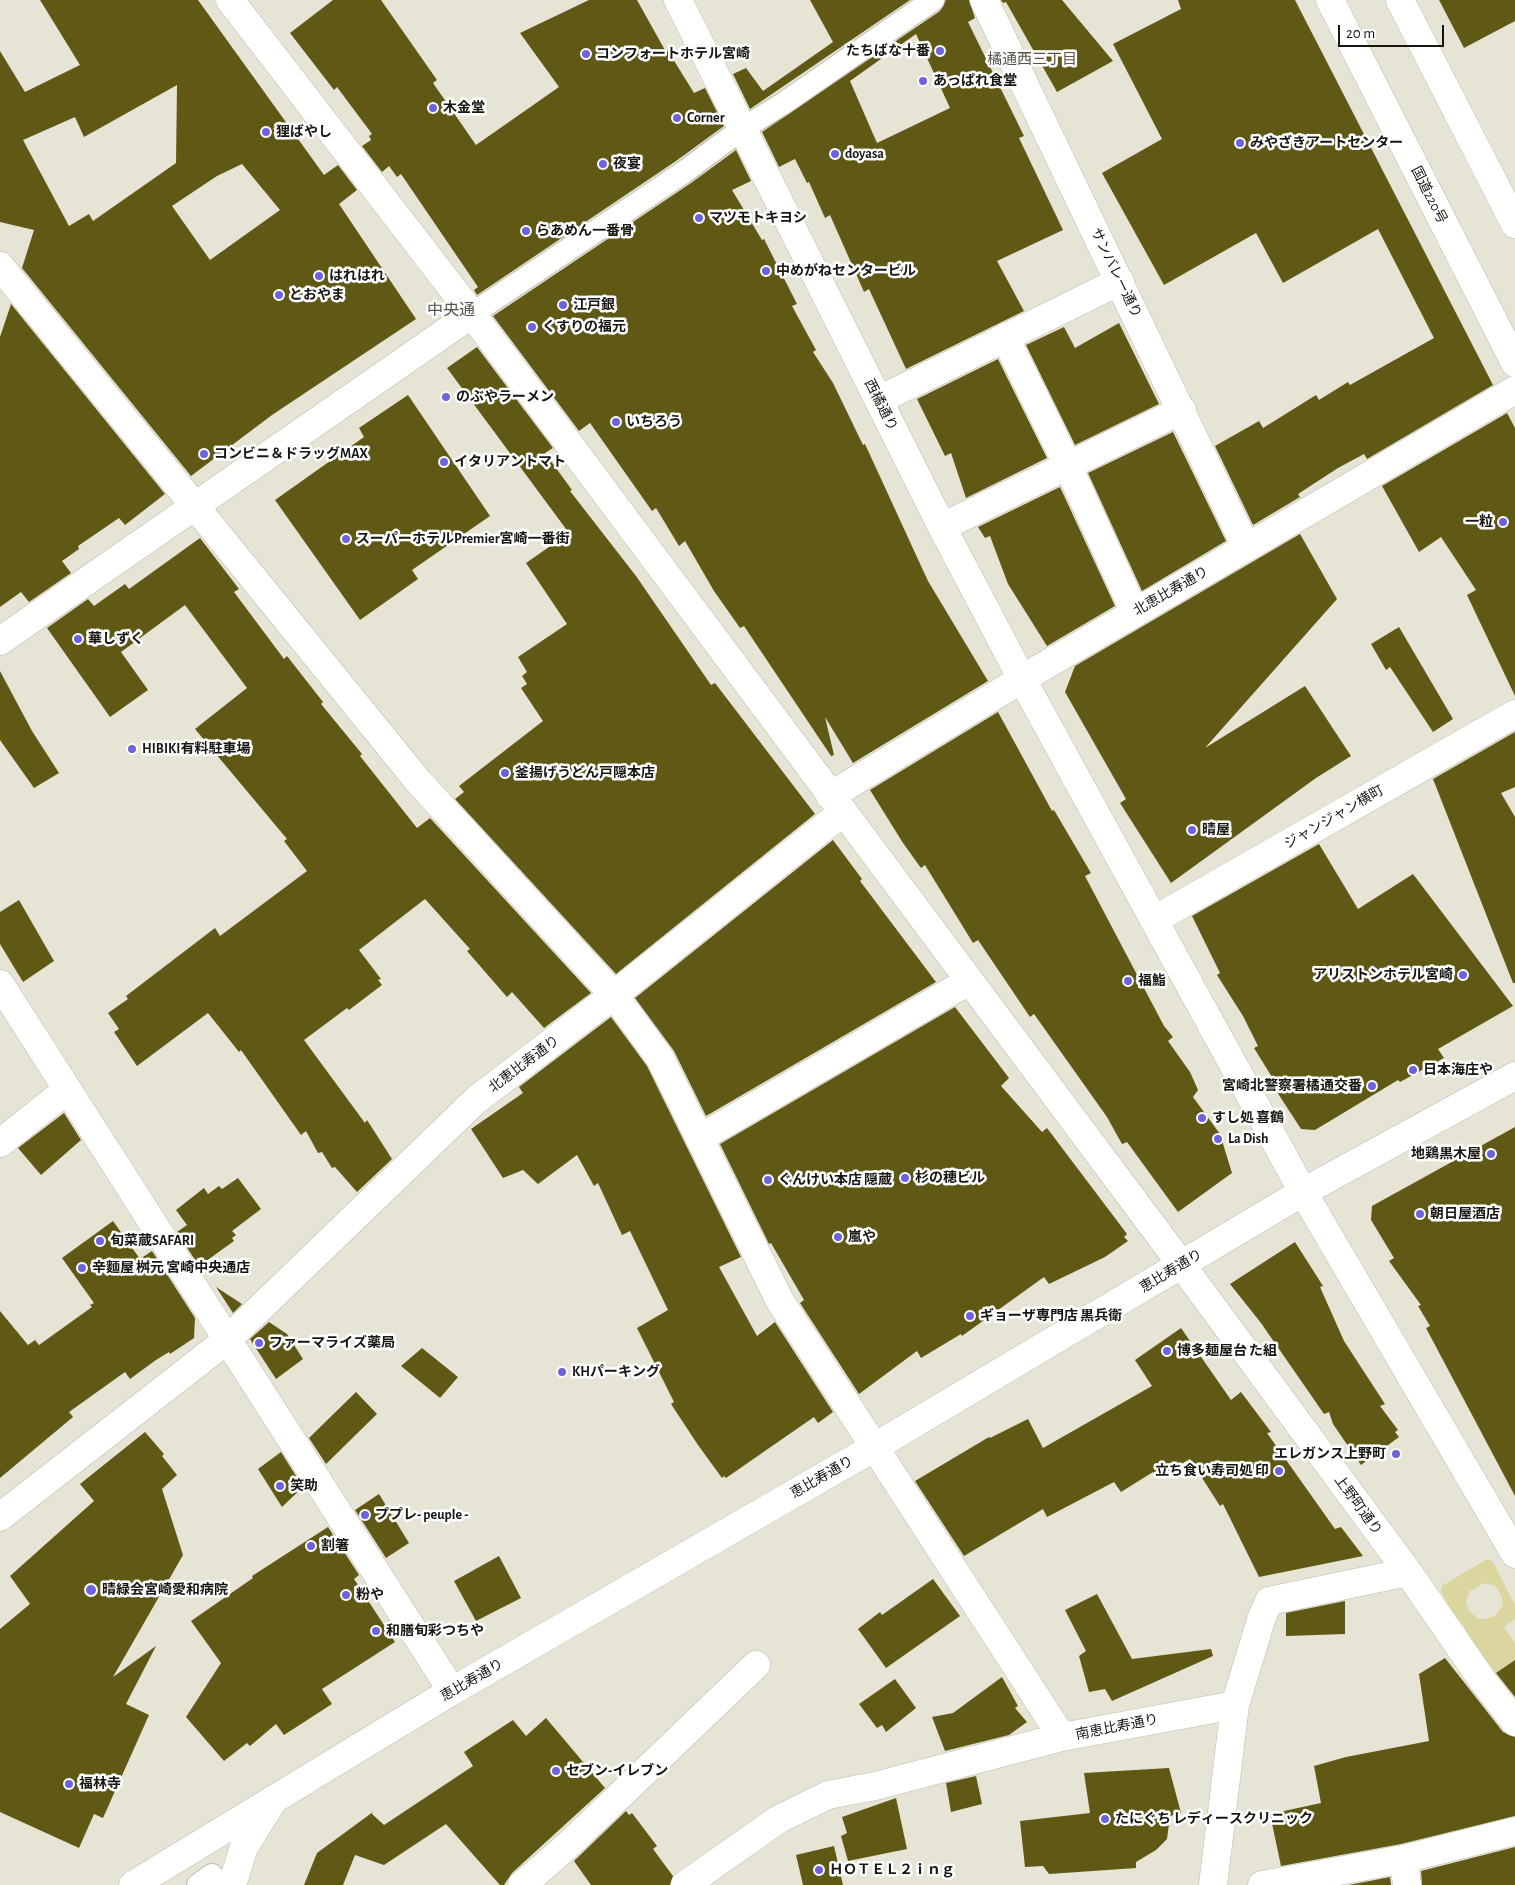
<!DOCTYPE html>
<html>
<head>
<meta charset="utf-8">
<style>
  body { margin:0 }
  #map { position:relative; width:1515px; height:1885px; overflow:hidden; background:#e5e4d5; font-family:"Alegreya Sans",sans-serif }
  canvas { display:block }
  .scale { position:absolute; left:1338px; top:25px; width:106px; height:22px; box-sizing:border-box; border:2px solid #171611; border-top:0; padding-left:6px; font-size:15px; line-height:18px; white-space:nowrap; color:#171611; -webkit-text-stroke:4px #fff; paint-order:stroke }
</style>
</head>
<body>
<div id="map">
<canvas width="1515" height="1885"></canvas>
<div class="scale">20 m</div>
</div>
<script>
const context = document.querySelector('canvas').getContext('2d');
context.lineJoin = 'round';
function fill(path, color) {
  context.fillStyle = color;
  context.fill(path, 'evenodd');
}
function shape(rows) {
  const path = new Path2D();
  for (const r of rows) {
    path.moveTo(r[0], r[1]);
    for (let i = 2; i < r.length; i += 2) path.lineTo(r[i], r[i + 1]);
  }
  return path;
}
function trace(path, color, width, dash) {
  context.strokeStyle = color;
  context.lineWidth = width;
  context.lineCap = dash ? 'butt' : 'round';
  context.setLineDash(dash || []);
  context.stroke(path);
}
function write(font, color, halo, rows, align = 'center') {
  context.font = font + ' "Alegreya Sans","Noto Sans JP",sans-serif';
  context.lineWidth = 5;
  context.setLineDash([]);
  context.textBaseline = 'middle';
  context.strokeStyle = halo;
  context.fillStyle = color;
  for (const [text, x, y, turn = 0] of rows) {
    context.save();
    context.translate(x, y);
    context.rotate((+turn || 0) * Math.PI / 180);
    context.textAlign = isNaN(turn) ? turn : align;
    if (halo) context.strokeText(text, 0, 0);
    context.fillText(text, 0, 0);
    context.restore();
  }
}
const green = shape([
  [1487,1559,1493,1562,1515,1605,1515,1619,1504,1627,1515,1643,1515,1660,1503,1668,1515,1696,1480,1653,1462,1623,1453,1614,1441,1591,1442,1586],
  [1484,1583,1495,1586,1499,1591,1503,1601,1502,1607,1495,1616,1485,1619,1479,1619,1470,1612,1466,1602,1470,1591]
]);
const building = shape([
  [40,0,198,0,324,175,338,165,357,190,339,204,416,319,272,415,191,476,22,268,34,230,0,222,0,51,25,92,80,65],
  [177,85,176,163,93,221,89,214,69,226,23,140,75,117,84,137],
  [242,164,280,210,210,260,172,206,217,176],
  [333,0,381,0,437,80,433,83,476,145,559,87,520,33,589,0,637,0,666,52,668,51,694,93,705,88,724,126,676,161,477,295,474,290,478,287,401,174,397,177,389,166,382,172,362,146,371,140,369,136,372,134,337,87,334,90,290,33],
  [810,0,910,0,750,109,733,74,746,68,763,91,833,42],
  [946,0,969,0,975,18,968,22,1024,136,1019,138,1063,230,997,261,1024,311,906,369,869,289,864,292,830,215,825,218,809,182,807,183,795,159,779,167,762,132,940,11],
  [916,34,950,108,877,143,850,81],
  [1001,0,1062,0,1113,61,1057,92,1006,2,1003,3],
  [1178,0,1295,0,1493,385,1367,459,1364,454,1338,468,1298,494,1300,497,1253,525,1215,446,1259,421,1263,428,1316,395,1319,400,1348,382,1350,385,1434,338,1378,229,1283,283,1256,233,1164,285,1102,173,1162,139,1113,44,1181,9],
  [1439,0,1515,0,1515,21,1464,48],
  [736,150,751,181,732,190,762,240,764,239,797,304,792,306,816,350,813,352,833,383,863,445,865,444,928,581,988,681,853,763,825,717,834,755,831,756,744,626,740,628,714,591,685,541,679,546,656,508,652,511,590,423,579,431,493,316,691,183],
  [11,304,165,494,125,525,119,518,78,546,79,549,62,561,71,573,29,602,21,592,0,607,0,337],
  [1119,323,1159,404,1075,445,1026,345,1064,327,1075,348],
  [477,347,553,448,545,453,572,490,570,491,636,576,711,685,715,683,815,814,616,974,455,799,464,792,459,786,543,721,521,688,527,684,522,676,527,672,518,657,567,624,526,563,569,533,447,368],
  [998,359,1047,458,966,498,951,453,945,456,917,399],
  [408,395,490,516,412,570,418,579,360,620,275,500,364,437,359,428],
  [1507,413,1515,428,1515,696,1467,595,1476,590,1441,537,1419,552,1382,486],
  [1173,432,1226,541,1142,591,1088,473],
  [1060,487,1115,606,1047,646,1008,584,990,536,985,538,978,527],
  [1300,534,1337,599,1205,748,1305,686,1351,756,1316,778,1171,883,1120,803,1126,799,1065,692,1075,666],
  [200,538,239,589,234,592,284,659,287,656,323,702,321,704,362,754,360,756,417,828,430,818,591,993,544,1028,512,992,507,997,467,951,470,949,425,899,359,950,381,979,378,980,382,985,349,1010,347,1008,304,1040,365,1123,367,1120,392,1159,357,1192,335,1167,332,1168,322,1152,318,1153,306,1131,301,1135,241,1050,239,1052,208,1013,137,1066,114,1032,119,1029,108,1013,128,999,126,996,215,928,220,936,307,871,284,841,287,839,195,729,247,688,185,605,121,652,148,690,110,717,47,628,88,599,94,606,125,584,129,589],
  [1399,627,1453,719,1433,732,1390,667,1386,670,1371,644],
  [0,671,32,731,59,773,34,788,0,740],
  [998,712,1052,811,1054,810,1091,873,1085,876,1164,1026,1173,1037,1168,1041,1190,1072,1198,1090,1193,1097,1220,1134,1232,1173,1178,1212,1127,1142,1122,1144,1107,1117,1034,1014,1030,1017,978,940,973,943,925,865,921,868,903,843,870,790],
  [1515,732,1515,787,1501,793,1515,817,1515,983,1513,983,1433,779],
  [833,840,862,879,860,881,936,982,706,1116,674,1051,635,998],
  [1319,844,1358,909,1413,874,1513,1006,1438,1049,1444,1058,1400,1082,1398,1080,1315,1130,1301,1129,1277,1092,1280,1090,1254,1048,1258,1046,1243,1016,1217,975,1220,973,1192,916],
  [19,900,54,961,23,982,0,944,0,912],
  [955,1007,1009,1078,1001,1086,1042,1132,1047,1128,1127,1234,1124,1237,1128,1241,1105,1257,1049,1284,1044,1277,962,1336,961,1334,921,1358,917,1351,859,1394,800,1303,804,1300,771,1243,769,1244,720,1144],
  [611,1017,647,1066,741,1257,719,1267,757,1336,775,1322,833,1412,818,1423,814,1417,726,1478,724,1476,722,1478,698,1445,671,1404,674,1402,637,1328,668,1310,630,1231,622,1235,598,1183,594,1186,577,1155,538,1184,523,1170,503,1178,471,1129,523,1093,519,1087],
  [64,1113,81,1140,41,1175,18,1148],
  [1515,1127,1515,1496,1426,1328,1430,1326,1418,1306,1421,1305,1389,1261,1394,1258,1371,1220,1372,1206],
  [238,1178,261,1209,232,1231,236,1235,232,1238,234,1241,202,1264,197,1257,197,1263,177,1232,187,1225,176,1210,204,1188,208,1194,219,1186,222,1189],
  [113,1221,140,1259,152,1251,195,1318,194,1338,170,1354,169,1352,156,1360,130,1379,125,1372,69,1412,73,1417,0,1478,0,1311,28,1345,35,1340,39,1345,92,1307,90,1305,94,1303,62,1258],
  [1295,1242,1323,1286,1320,1287,1344,1341,1385,1404,1380,1406,1398,1430,1395,1432,1399,1437,1361,1465,1333,1424,1329,1412,1324,1414,1261,1323,1230,1284],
  [216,1287,242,1304,233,1313],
  [269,1322,287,1334,303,1359,276,1379,250,1339],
  [1181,1328,1231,1400,1241,1392,1271,1432,1267,1433,1335,1529,1341,1527,1363,1556,1259,1577,1223,1504,1220,1506,1190,1459,1156,1478,1153,1472,1121,1492,1114,1482,1047,1517,1043,1509,964,1556,915,1481,989,1437,990,1438,1028,1419,1043,1448,1152,1386,1135,1360],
  [422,1348,458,1377,440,1398,401,1366],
  [356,1392,377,1414,326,1464,309,1438],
  [145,1432,164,1454,162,1456,177,1475,162,1489,183,1555,113,1677,156,1646,126,1704,149,1715,103,1818,94,1814,79,1848,0,1812,0,1629,30,1604,10,1576,94,1501,80,1484],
  [281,1452,303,1487,282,1507,258,1469],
  [379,1494,409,1543,386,1558,355,1510],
  [328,1527,359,1575,354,1579,395,1642,322,1689,332,1704,284,1735,276,1724,250,1746,247,1743,224,1761,186,1717,221,1663,191,1621,253,1578,252,1576],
  [499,1556,521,1598,476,1621,454,1581],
  [933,1579,960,1616,886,1668,858,1629,880,1612,882,1615],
  [1097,1594,1132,1659,1211,1649,1213,1656,1112,1701,1105,1689,1089,1692,1079,1656,1086,1651,1065,1610],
  [1345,1601,1345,1634,1286,1636,1286,1613],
  [1445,1658,1503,1732,1515,1737,1515,1816,1401,1844,1281,1866,1270,1814,1321,1803,1314,1766,1346,1757,1429,1741,1419,1674],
  [1515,1660,1515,1697,1496,1673],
  [1002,1677,1018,1706,1015,1708,1027,1722,1009,1735,945,1751,932,1717,953,1713],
  [895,1679,916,1708,886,1732,882,1725,877,1728,859,1704],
  [546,1718,605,1788,512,1873,504,1885,500,1885,446,1824,384,1865,355,1855,343,1885,304,1885,317,1853,373,1812,372,1814,384,1825,473,1766,464,1752,513,1720,526,1736],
  [1169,1768,1181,1813,1170,1816,1167,1839,1156,1850,1136,1862,1136,1868,1049,1874,1043,1866,1025,1867,1020,1821,1090,1813,1084,1773],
  [976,1776,982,1804,951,1812,946,1783],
  [896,1798,907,1849,848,1861,841,1836,847,1833,842,1817],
  [626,1811,629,1815,632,1813,657,1846,653,1849,673,1876,670,1885,591,1885,574,1861],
  [834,1846,843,1885,803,1885,796,1855],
  [1515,1847,1515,1885,1422,1885,1421,1871],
  [1390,1877,1391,1885,1349,1885]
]);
const pedestrian = shape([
  [472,314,684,172,742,129,784,103,933,0],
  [198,1885,212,1875,212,1885]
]);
const minor = shape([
  [230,0,472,314,1181,1264,1408,1572,1483,1681,1515,1722],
  [678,0,942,527,1022,679,1303,1192,1515,1554],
  [984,0,1246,547],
  [0,266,418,781,614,995,660,1058,780,1301,1062,1737],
  [1005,337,1068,466,1135,613],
  [879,400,1120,281],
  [942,527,1182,410],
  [0,641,472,314],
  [830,796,1022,679,1515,390],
  [1154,920,1515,714],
  [0,984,452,1691],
  [700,1138,969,981],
  [0,1143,67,1090],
  [0,1517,227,1340,476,1100,614,995,843,812],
  [1404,1859,1407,1885],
  [232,1885,244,1847,274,1799],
  [522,1885,565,1848,756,1665],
  [685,1885,779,1819,828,1795,875,1786,1062,1737,1235,1705],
  [1213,1885,1235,1705,1262,1617,1269,1601,1408,1572],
  [1262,1885,1404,1859,1515,1831]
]);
const tertiary = shape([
  [133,1885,452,1691,873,1448,1303,1192,1515,1076]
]);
const trunk = shape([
  [1330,0,1515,363],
  [1400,0,1515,224]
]);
const markers = [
  [940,51,5,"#6d63dd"],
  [586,54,5,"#6d63dd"],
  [923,81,5,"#6d63dd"],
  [433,108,5,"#6d63dd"],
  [677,118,5,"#6d63dd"],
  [266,132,5,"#6d63dd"],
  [1240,143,5,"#6d63dd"],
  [835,154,5,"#6d63dd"],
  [603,164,5,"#6d63dd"],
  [699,218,5,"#6d63dd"],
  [526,231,5,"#6d63dd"],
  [766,271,5,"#6d63dd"],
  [319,276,5,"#6d63dd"],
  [279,295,5,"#6d63dd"],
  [563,305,5,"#6d63dd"],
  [532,327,5,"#6d63dd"],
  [446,397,5,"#6d63dd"],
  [616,422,5,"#6d63dd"],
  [204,454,5,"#6d63dd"],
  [444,462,5,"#6d63dd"],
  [1503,522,5,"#6d63dd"],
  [346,539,5,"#6d63dd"],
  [78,639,5,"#6d63dd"],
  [132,749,5,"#6d63dd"],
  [505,773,5,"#6d63dd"],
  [1192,830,5,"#6d63dd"],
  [1463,975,5,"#6d63dd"],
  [1128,981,5,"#6d63dd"],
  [1413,1070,5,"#6d63dd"],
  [1372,1086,5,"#6d63dd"],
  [1202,1118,5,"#6d63dd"],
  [1218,1139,5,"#6d63dd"],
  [1491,1154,5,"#6d63dd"],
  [905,1178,5,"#6d63dd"],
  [768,1180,5,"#6d63dd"],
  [1420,1214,5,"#6d63dd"],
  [838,1237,5,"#6d63dd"],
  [100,1241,5,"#6d63dd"],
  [82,1268,5,"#6d63dd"],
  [970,1316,5,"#6d63dd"],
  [259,1343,5,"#6d63dd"],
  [1167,1351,5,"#6d63dd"],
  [562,1372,5,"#6d63dd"],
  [1396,1454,5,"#6d63dd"],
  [1279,1471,5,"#6d63dd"],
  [280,1486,5,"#6d63dd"],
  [365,1515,5,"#6d63dd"],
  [311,1546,5,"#6d63dd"],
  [91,1590,6,"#6d63dd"],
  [346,1595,5,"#6d63dd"],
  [376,1631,5,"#6d63dd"],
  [556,1771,5,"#6d63dd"],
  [69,1784,5,"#6d63dd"],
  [1105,1819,5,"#6d63dd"],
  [819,1870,5,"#6d63dd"]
];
const poiNames = [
  ["たちばな十番",930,51,"right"],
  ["コンフォートホテル宮崎",596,54],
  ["あっぱれ食堂",933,81],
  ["木金堂",443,108],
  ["Corner",687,118],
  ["狸ばやし",276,132],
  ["みやざきアートセンター",1250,143],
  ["doyasa",845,154],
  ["夜宴",613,164],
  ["マツモトキヨシ",709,218],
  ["らあめん一番骨",536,231],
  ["中めがねセンタービル",776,271],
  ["はれはれ",329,276],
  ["とおやま",289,295],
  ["江戸銀",573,305],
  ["くすりの福元",542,327],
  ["のぶやラーメン",456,397],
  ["いちろう",626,422],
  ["コンビニ＆ドラッグMAX",214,454],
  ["イタリアントマト",454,462],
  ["一粒",1493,522,"right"],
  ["スーパーホテルPremier宮崎一番街",356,539],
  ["華しずく",88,639],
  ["HIBIKI有料駐車場",142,749],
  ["釜揚げうどん戸隠本店",515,773],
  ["晴屋",1202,830],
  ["アリストンホテル宮崎",1453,975,"right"],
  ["福鮨",1138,981],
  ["日本海庄や",1423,1070],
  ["宮崎北警察署橘通交番",1362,1086,"right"],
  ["すし処 喜鶴",1212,1118],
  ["La Dish",1228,1139],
  ["地鶏黒木屋",1481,1154,"right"],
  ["杉の穂ビル",915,1178],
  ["ぐんけい本店 隠蔵",778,1180],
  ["朝日屋酒店",1430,1214],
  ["嵐や",848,1237],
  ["旬菜蔵SAFARI",110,1241],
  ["辛麵屋 桝元 宮崎中央通店",92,1268],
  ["ギョーザ専門店 黒兵衛",980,1316],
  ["ファーマライズ薬局",269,1343],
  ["博多麺屋台 た組",1177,1351],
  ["KHパーキング",572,1372],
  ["エレガンス上野町",1386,1454,"right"],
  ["立ち食い寿司処 印",1269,1471,"right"],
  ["笑助",290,1486],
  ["ププレ- peuple -",375,1515],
  ["割箸",321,1546],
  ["晴緑会宮崎愛和病院",102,1590],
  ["粉や",356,1595],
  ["和膳旬彩つちや",386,1631],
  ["セブン-イレブン",566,1771],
  ["福林寺",79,1784],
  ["たにぐち レディースクリニック",1115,1819],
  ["ＨＯＴＥＬ２ｉｎｇ",829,1870]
];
const streetNames = [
  ["国道220号",1429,195,63],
  ["サンバレー通り",1116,273,64],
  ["西橘通り",881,405,63],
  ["北恵比寿通り",1171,591,-30],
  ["ジャンジャン横町",1334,817,-30],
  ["北恵比寿通り",524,1064,-37],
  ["恵比寿通り",1171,1271,-31],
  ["恵比寿通り",822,1477,-30],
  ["上野町通り",1358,1505,54],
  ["恵比寿通り",472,1680,-30],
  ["南恵比寿通り",1117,1727,-11]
];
const neighbourhoodNames = [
  ["橘通西三丁目",1032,59]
];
const quarterNames = [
  ["中央通",451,310]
];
fill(green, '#dbd59f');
fill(building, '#605916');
trace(pedestrian, '#bdbcae', 24);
trace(minor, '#bdbcae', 29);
trace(tertiary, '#bdbcae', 29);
trace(trunk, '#bdbcae', 29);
trace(pedestrian, '#fff', 22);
trace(minor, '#fff', 28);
trace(tertiary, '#fff', 28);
trace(trunk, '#fff', 28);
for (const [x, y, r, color] of markers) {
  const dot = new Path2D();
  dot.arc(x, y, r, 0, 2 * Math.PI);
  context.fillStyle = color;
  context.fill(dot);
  trace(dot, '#fff', 2);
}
write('bold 14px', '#171611', '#fff', poiNames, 'left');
write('14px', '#171611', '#fff', streetNames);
write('15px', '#575649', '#fff', neighbourhoodNames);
write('16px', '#575649', '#fff', quarterNames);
</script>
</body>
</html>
